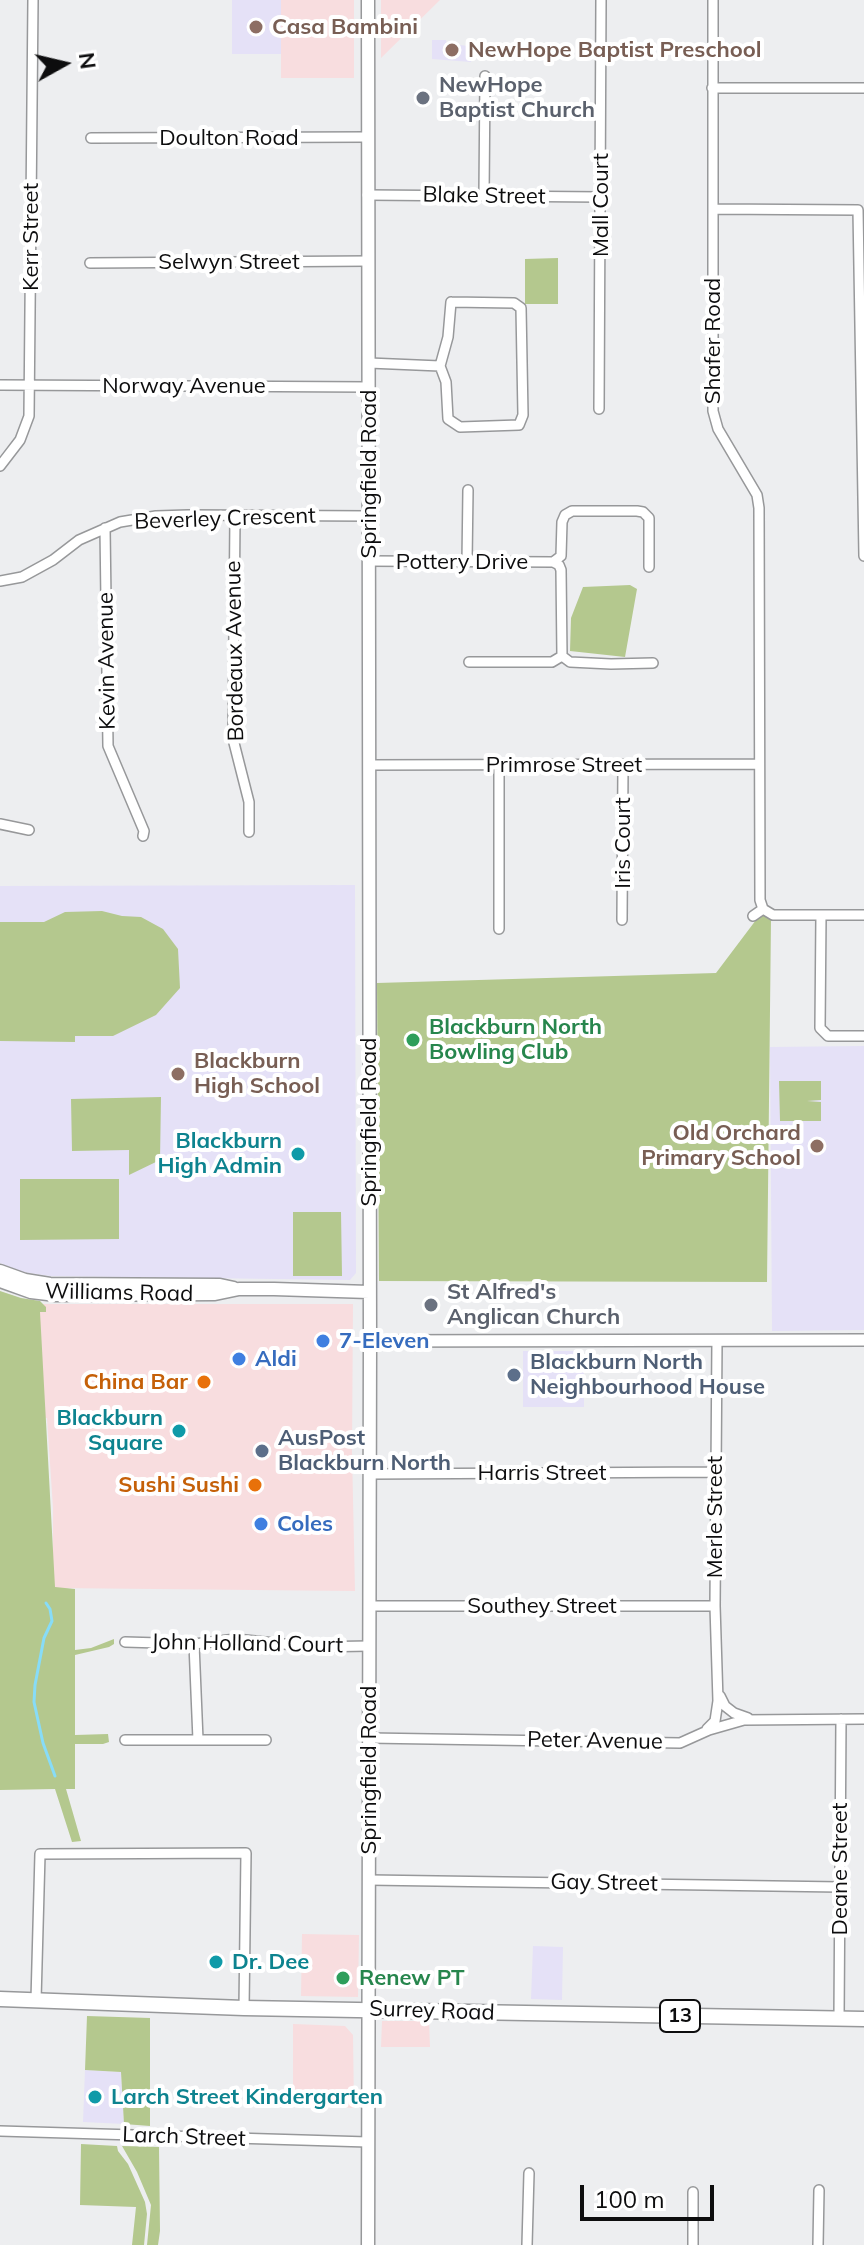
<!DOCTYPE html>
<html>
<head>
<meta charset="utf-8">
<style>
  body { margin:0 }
  #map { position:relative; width:864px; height:2245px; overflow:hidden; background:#edeef0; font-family:Mulish,sans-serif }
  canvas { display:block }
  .north { position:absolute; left:24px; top:24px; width:80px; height:80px; -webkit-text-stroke:6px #fff; paint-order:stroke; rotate:82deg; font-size:22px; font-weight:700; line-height:32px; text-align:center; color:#0d0d0e }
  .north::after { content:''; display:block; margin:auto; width:28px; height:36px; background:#0d0d0e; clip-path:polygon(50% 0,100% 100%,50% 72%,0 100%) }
  .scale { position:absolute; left:580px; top:2185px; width:134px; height:36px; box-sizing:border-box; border:4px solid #0d0d0e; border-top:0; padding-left:10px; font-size:24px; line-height:28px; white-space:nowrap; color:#0d0d0e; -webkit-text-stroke:6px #fff; paint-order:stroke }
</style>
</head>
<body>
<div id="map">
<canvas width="864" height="2245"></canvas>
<div class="north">N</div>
<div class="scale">100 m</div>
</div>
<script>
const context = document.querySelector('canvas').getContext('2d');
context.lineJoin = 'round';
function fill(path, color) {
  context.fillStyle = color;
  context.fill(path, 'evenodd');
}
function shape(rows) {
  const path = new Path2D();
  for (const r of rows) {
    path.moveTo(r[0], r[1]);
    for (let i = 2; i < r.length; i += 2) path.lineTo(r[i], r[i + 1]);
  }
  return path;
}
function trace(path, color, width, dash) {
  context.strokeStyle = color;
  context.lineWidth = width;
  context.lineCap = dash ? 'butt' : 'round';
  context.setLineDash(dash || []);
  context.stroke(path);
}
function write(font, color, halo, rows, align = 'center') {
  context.font = font + ' Mulish,sans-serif';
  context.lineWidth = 8;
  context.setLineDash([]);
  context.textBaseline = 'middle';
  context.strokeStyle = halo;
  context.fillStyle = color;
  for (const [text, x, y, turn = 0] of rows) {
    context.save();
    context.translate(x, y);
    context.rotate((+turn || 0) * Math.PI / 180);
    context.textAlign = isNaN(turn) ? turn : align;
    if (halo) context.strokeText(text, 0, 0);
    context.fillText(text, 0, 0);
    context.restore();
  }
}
const commercial = shape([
  [281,0,354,0,354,78,281,78],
  [381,0,440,0,381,58],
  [36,1304,353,1304,352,1452,355,1591,53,1588,53,1508,47,1418,43,1418],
  [302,1934,359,1935,358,1997,301,1996],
  [382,2021,429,2021,430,2047,381,2047],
  [293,2024,345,2026,353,2035,354,2108,314,2106,313,2100,293,2099]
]);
const education = shape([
  [232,0,281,0,281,54,232,54],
  [432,40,446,40,447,44,451,42,452,44,468,46,473,51,471,62,432,59],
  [355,885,356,1273,350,1280,50,1276,22,1272,0,1263,0,886],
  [864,1046,864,1330,772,1331,770,1047],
  [523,1351,584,1351,584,1407,523,1407],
  [533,1946,563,1947,562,2000,531,1999],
  [85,2070,121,2072,124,2124,83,2122]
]);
const green = shape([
  [558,258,558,304,525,304,525,259],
  [630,585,637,589,625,657,570,651,571,618,583,587],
  [102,911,122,916,141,917,163,929,178,949,180,988,156,1015,113,1036,75,1036,75,1042,0,1041,0,922,44,922,65,912],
  [762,912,771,919,767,1282,379,1281,377,983,716,973],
  [779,1081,821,1081,821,1100,807,1101,821,1102,821,1121,780,1121],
  [161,1097,160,1160,129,1175,129,1150,72,1151,71,1099],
  [20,1179,119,1179,119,1239,20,1240],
  [293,1212,341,1212,342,1276,293,1276],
  [0,1291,21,1298,40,1301,46,1307,46,1312,40,1312,55,1587,75,1589,75,1650,91,1648,114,1639,114,1644,109,1647,75,1655,75,1735,108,1734,109,1742,103,1744,75,1744,75,1789,66,1789,81,1841,72,1842,55,1789,0,1790],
  [87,2016,150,2018,150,2126,124,2124,121,2072,85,2070],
  [81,2144,117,2146,118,2151,128,2164,145,2202,147,2214,144,2245,132,2245,136,2207,80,2205],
  [122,2146,159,2147,160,2231,158,2245,147,2245,151,2205,137,2172]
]);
const stream = shape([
  [46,1603,50,1609,52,1621,44,1638,35,1685,34,1702,43,1743,55,1776]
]);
const minor = shape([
  [713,0,713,411,718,429,757,495,759,508,760,900,763,909,773,915,864,915],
  [712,88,864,88],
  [91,138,367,137],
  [367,195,601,197],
  [484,195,485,76],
  [713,209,858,210,864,556],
  [90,263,369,261],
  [451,302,514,303,521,308,523,415,519,425,460,427,448,419,446,382,440,366,448,337,451,302],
  [369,363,440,366],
  [0,385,369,387],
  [599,409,601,0],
  [0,466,20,440,29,416,33,0],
  [235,516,233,739,249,802,249,832],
  [105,528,108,746,144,831,143,836],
  [369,561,553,562,559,565,561,570,562,656],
  [467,562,468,490],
  [553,562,561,556,562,522,565,515,572,511,637,511,643,512,649,518,649,567],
  [0,581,22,577,53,560,79,540,120,522,156,516,188,515,369,516],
  [469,662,552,662,562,656,570,662,611,664,653,663],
  [369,765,759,764],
  [0,824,29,830],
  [821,915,820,1028,828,1036,864,1036],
  [753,916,763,909],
  [622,920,623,766],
  [499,929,499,765],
  [369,1474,715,1472],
  [369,1606,715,1606],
  [125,1642,194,1644,236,1639,313,1647,369,1646],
  [194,1644,198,1740],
  [720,1696,725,1706,734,1713,748,1718],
  [707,1729,715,1721,718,1701,715,1606,717,1340],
  [369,1738,680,1743,709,1730,744,1720,864,1719],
  [125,1740,266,1740],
  [369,1880,840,1887],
  [36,2000,40,1854,246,1853,244,2008],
  [839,2018,841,1719],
  [0,2131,368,2142],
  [693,2192,693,2245],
  [527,2245,529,2173],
  [818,2245,819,2190]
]);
const tertiary = shape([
  [370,1341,864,1340]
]);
const secondary = shape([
  [368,0,370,1341,368,2245],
  [0,1271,25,1280,50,1284,220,1285,234,1288],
  [0,1281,31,1292,56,1295,215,1294,239,1289,274,1289,369,1292]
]);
const primary = shape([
  [0,1999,244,2008,864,2019]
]);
const markers = [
  [256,27,8,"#8d6e63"],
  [452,50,8,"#8d6e63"],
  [423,98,8,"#6b7280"],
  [413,1040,8,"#2e9e5b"],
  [178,1074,8,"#8d6e63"],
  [817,1146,8,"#8d6e63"],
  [298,1154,8,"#0f9aa8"],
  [431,1305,8,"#6b7280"],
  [323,1341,8,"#3f7fe0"],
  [239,1359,8,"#3f7fe0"],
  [514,1375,8,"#5c6f8a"],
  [204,1382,8,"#e8710a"],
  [179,1431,8,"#0f9aa8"],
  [262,1451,8,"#5c6f8a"],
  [255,1485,8,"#e8710a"],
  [261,1524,8,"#3f7fe0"],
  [216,1962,8,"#0f9aa8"],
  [343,1978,8,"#2e9e5b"],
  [95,2097,8,"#0f9aa8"]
];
const shields = [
  [680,2016,40]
];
const shieldNames = [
  ["13",680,2016]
];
const educationNames = [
  ["Casa Bambini",272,27],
  ["NewHope Baptist Preschool",468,50],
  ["Blackburn",194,1061],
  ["High School",194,1086],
  ["Old Orchard",801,1133,"right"],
  ["Primary School",801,1158,"right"]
];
const worshipNames = [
  ["NewHope",439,85],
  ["Baptist Church",439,110],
  ["St Alfred's",447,1292],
  ["Anglican Church",447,1317]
];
const streetNames = [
  ["Doulton Road",229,138],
  ["Blake Street",484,196,1],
  ["Mall Court",601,205,-90],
  ["Kerr Street",31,237,-90],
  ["Selwyn Street",229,262],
  ["Shafer Road",713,341,-90],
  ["Norway Avenue",184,386],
  ["Springfield Road",369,474,-90],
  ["Beverley Crescent",225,519,-2],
  ["Pottery Drive",462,562],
  ["Bordeaux Avenue",235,651,-91],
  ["Kevin Avenue",107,661,-91],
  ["Primrose Street",564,765],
  ["Iris Court",623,843,-90],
  ["Springfield Road",369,1122,-90],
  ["Williams Road",119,1293,1],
  ["Harris Street",542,1473],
  ["Merle Street",715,1517,-90],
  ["Southey Street",542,1606],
  ["John Holland Court",247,1644,1],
  ["Peter Avenue",595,1741,1],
  ["Springfield Road",369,1770,-90],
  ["Deane Street",840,1869,-90],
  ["Gay Street",604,1883,1],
  ["Surrey Road",432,2011,2],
  ["Larch Street",184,2137,2]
];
const leisureNames = [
  ["Blackburn North",429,1027],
  ["Bowling Club",429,1052],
  ["Renew PT",359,1978]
];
const cultureNames = [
  ["Blackburn",282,1141],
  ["High Admin",282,1166],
  ["Blackburn",163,1418],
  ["Square",163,1443],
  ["Dr. Dee",232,1962,"left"],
  ["Larch Street Kindergarten",111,2097,"left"]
];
const shopNames = [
  ["7-Eleven",339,1341],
  ["Aldi",255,1359],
  ["Coles",277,1524]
];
const serviceNames = [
  ["Blackburn North",530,1362],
  ["Neighbourhood House",530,1387],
  ["AusPost",278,1438],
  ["Blackburn North",278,1463]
];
const foodNames = [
  ["China Bar",188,1382],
  ["Sushi Sushi",239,1485]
];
fill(commercial, '#f8dddf');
fill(education, '#e5e1f7');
fill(green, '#b4c88e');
trace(stream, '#87dcf8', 3);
trace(minor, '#97989a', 12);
trace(tertiary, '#97989a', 14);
trace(secondary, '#97989a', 15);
trace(primary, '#97989a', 17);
trace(minor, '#fff', 9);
trace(tertiary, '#fff', 11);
trace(secondary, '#fff', 12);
trace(primary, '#fff', 14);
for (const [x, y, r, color] of markers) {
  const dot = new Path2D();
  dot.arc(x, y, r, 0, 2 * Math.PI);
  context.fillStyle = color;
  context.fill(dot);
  trace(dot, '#fff', 3);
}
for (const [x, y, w] of shields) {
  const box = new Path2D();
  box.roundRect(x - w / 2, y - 16, w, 32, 6);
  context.fillStyle = '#fff';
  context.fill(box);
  trace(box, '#0d0d0e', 2);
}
write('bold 20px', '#0d0d0e', null, shieldNames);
write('bold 22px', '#785e54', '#fff', educationNames, 'left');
write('bold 22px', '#5b616d', '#fff', worshipNames, 'left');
write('22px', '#0d0d0e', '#fff', streetNames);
write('bold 22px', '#27864d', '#fff', leisureNames, 'left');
write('bold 22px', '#0d838f', '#fff', cultureNames, 'right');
write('bold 22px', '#366cbe', '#fff', shopNames, 'left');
write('bold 22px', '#4e5e75', '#fff', serviceNames, 'left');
write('bold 22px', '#c56008', '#fff', foodNames, 'right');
</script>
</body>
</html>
